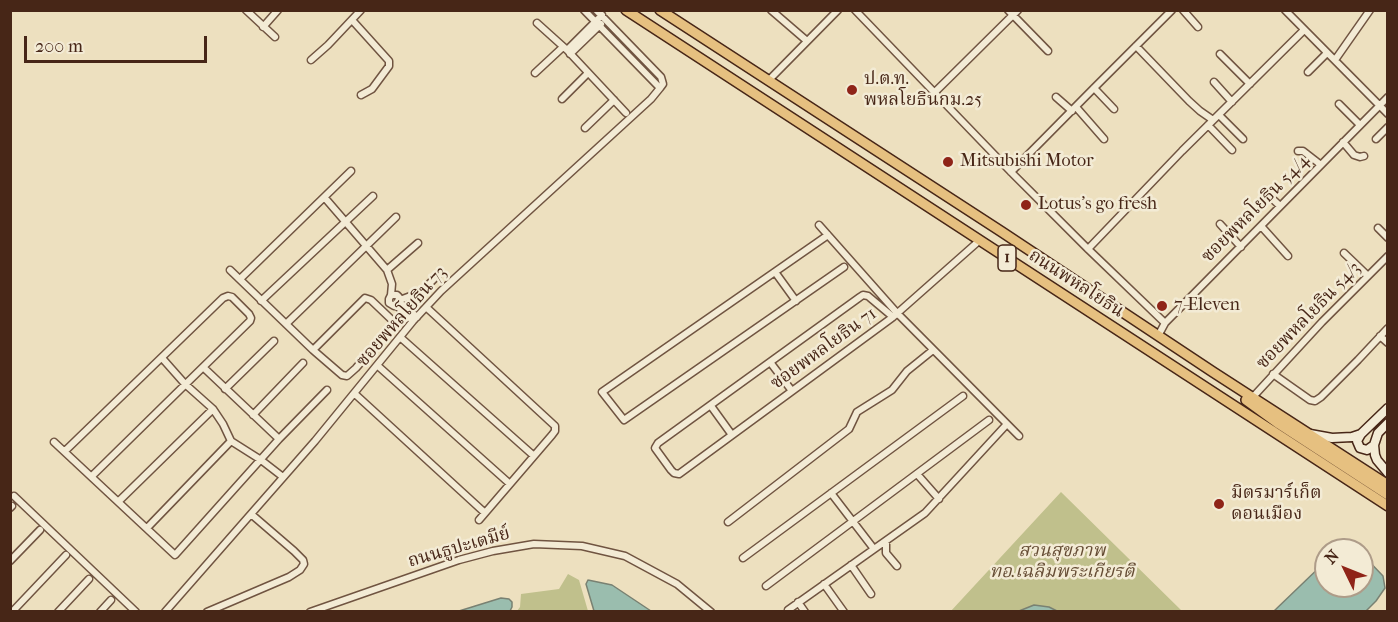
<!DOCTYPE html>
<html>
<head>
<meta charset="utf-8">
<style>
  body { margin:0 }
  #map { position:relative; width:1398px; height:622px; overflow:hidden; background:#ede0bf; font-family:"IM FELL French Canon",serif }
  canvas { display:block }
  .frame { position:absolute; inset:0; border:12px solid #472617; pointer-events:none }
  .north { position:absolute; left:1314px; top:538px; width:60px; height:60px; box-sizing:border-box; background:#f3ebd5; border:2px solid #ae9c89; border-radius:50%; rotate:313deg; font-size:16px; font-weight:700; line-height:24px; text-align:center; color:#472617 }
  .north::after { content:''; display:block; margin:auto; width:21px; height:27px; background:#8f2418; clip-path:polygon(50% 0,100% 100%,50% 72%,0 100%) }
  .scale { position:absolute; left:24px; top:36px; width:183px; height:27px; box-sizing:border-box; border:3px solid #472617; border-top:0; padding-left:8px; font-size:18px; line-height:21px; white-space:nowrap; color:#472617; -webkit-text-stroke:4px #f3ebd5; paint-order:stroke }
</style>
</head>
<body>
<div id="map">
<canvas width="1398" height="622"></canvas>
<div class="frame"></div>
<div class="north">N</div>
<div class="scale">200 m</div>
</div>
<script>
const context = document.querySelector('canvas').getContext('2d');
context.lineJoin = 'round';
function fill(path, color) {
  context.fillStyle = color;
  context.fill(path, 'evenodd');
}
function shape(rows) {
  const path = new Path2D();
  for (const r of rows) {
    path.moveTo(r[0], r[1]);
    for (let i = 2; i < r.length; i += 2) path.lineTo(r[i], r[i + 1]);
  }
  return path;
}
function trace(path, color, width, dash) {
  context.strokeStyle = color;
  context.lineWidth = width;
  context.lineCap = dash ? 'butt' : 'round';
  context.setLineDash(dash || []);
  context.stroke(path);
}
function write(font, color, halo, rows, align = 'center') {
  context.font = font + ' "IM FELL French Canon","Noto Serif Thai",serif';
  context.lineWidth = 5;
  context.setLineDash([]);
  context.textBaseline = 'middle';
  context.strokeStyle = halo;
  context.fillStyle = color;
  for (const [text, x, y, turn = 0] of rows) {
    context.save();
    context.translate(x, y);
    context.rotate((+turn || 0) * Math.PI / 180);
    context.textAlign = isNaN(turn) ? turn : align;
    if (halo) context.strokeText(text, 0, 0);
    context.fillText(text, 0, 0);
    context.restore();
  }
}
const green = shape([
  [1061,492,1182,611,950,612],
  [568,574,579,580,588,611,517,611,520,607,521,594,559,589]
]);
const water = shape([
  [1362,554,1383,576,1385,588,1376,601,1366,611,1274,611,1326,561,1326,586,1362,586,1362,554],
  [588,580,612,585,651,611,594,611,586,584,588,580],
  [501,598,509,599,512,602,512,607,510,611,459,611,501,598],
  [1034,605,1049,607,1057,611,1019,611,1034,605]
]);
const minor = shape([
  [246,10,275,37],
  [584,10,660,88],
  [771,10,807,41],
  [855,10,1011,172,1088,249,1165,323],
  [1008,10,1048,51],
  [1183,10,1198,27],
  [1285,10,1388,114],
  [352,20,389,61,389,66,372,89,361,95],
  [537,23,567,50,626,113],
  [263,27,278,10],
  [1136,46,1189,101,1200,111,1213,120],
  [567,50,602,15],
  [570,54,601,24],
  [1220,54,1250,84],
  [311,60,328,45,361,10],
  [1335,60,1370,10],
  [1308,72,1327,53],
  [535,73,563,47],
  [768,81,838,10],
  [1214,82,1232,102],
  [1094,88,1114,109],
  [934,93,1018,10],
  [1056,97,1072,111],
  [562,99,588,73],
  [1339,104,1360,125],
  [1076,107,1104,139],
  [1219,115,1243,139],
  [1208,125,1232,150],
  [585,128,614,100],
  [1376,139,1388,127],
  [1343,142,1354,155,1360,157,1364,156],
  [1298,151,1303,151,1321,165],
  [1011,172,1094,88,1172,10],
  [1264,191,1280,206],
  [325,198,387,270,392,284,391,295,389,299,389,303,394,306,398,304,399,297,397,295,391,295],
  [1220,224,1241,247],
  [819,225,897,313,1019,436],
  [1261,226,1288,256],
  [1378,228,1388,238],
  [828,235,602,392,624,420,844,267],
  [1088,249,1182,151,1304,30],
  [1344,253,1368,276],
  [230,270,313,350,342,375,347,376,356,368,392,326,393,321,371,300,365,298,313,350],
  [387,270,418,243],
  [775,272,796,301],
  [240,279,351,171],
  [400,300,421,292,440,273],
  [261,301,373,196],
  [399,302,417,317],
  [396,305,413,321],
  [426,307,555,426,555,431,552,435,479,520],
  [893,317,868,296,863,295,860,297,658,443,655,448,671,470,674,473,679,474,893,317,980,240],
  [286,324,396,217],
  [1158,336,1165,323,1388,97],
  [1380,336,1388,343],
  [400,337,534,456],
  [162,358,185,384,213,409,223,424,231,441,261,460,283,477],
  [770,362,792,391],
  [378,366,510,484],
  [203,367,279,439],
  [1273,374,1310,400,1315,401,1321,397,1358,360,1388,328],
  [225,389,274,341],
  [355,394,485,513],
  [1252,398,1322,322,1388,256],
  [711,406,732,435],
  [253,415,303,363],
  [54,442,175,555,279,439,327,390],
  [65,451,223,298,228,296,232,297,249,314,251,318,250,321,92,476],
  [917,474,939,499],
  [831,493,874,549],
  [14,496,136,612],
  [119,501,213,409],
  [10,508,12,506],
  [728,522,849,429,857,412,892,390,907,371,933,350],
  [147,528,231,441],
  [886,541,886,553,897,566],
  [743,558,963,396],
  [10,561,40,530],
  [851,565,871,594],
  [824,584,844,612],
  [766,586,989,420],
  [798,602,805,612],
  [788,610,925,513,1007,424],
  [12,612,66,555],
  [58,612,89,579],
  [100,612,111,600],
  [165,612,315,441,413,321,441,291,651,99,660,88,663,84,661,77,596,10],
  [207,612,289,577,300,570,304,564,303,560,294,551,251,514],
  [310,612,459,560,493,551,534,544,582,546,625,556,677,584,711,612]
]);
const secondary = shape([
  [1388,423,1378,433,1374,445,1375,455,1377,460,1388,473],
  [1310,434,1332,438,1352,437,1361,434,1388,408],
  [1361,434,1357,441,1360,448,1367,450,1374,445]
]);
const primary = shape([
  [626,10,1388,506],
  [660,10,1002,232,1213,372,1388,485],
  [1246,400,1279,424,1388,495]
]);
const markers = [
  [852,90,6,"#8f2418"],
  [948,162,6,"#8f2418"],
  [1026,205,6,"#8f2418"],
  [1162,306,6,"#8f2418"],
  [1219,504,6,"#8f2418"]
];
const shields = [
  [1007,258,18]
];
const shieldNames = [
  ["1",1007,258]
];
const poiNames = [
  ["ป.ต.ท.",864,80],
  ["พหลโยธินกม.25",864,101],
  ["Mitsubishi Motor",960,162],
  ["Lotus's go fresh",1038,205],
  ["7-Eleven",1174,306],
  ["มิตรมาร์เก็ต",1231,494],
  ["ดอนเมือง",1231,515]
];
const streetNames = [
  ["ซอยพหลโยธิน 54/4",1256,209,-45],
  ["ถนนพหลโยธิน",1076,284,33],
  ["ซอยพหลโยธิน 54/3",1309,316,-46],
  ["ซอยพหลโยธิน 73",402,317,-49],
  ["ซอยพหลโยธิน 71",824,349,-36],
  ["ถนนธูปะเตมีย์",459,548,-16]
];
const parkNames = [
  ["สวนสุขภาพ",1062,552],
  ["ทอ.เฉลิมพระเกียรติ",1062,573]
];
fill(green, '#c0c08c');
fill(water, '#9abdae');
trace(water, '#798172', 1.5);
trace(minor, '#705441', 9);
trace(secondary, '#472617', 11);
trace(primary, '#472617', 12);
trace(minor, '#f3ebd5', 6);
trace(secondary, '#f3ebd5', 8);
trace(primary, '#e6c080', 9);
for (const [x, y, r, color] of markers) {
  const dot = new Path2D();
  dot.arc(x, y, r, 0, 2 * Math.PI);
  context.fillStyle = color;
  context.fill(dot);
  trace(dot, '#f3ebd5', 2);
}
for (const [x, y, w] of shields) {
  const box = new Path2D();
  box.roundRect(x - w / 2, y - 13, w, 26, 4.5);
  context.fillStyle = '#f3ebd5';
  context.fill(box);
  trace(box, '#472617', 1.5);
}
write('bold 16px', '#472617', null, shieldNames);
write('18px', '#472617', '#f3ebd5', poiNames, 'left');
write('18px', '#472617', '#f3ebd5', streetNames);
write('italic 18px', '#654c34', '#f3ebd5', parkNames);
</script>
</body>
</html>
